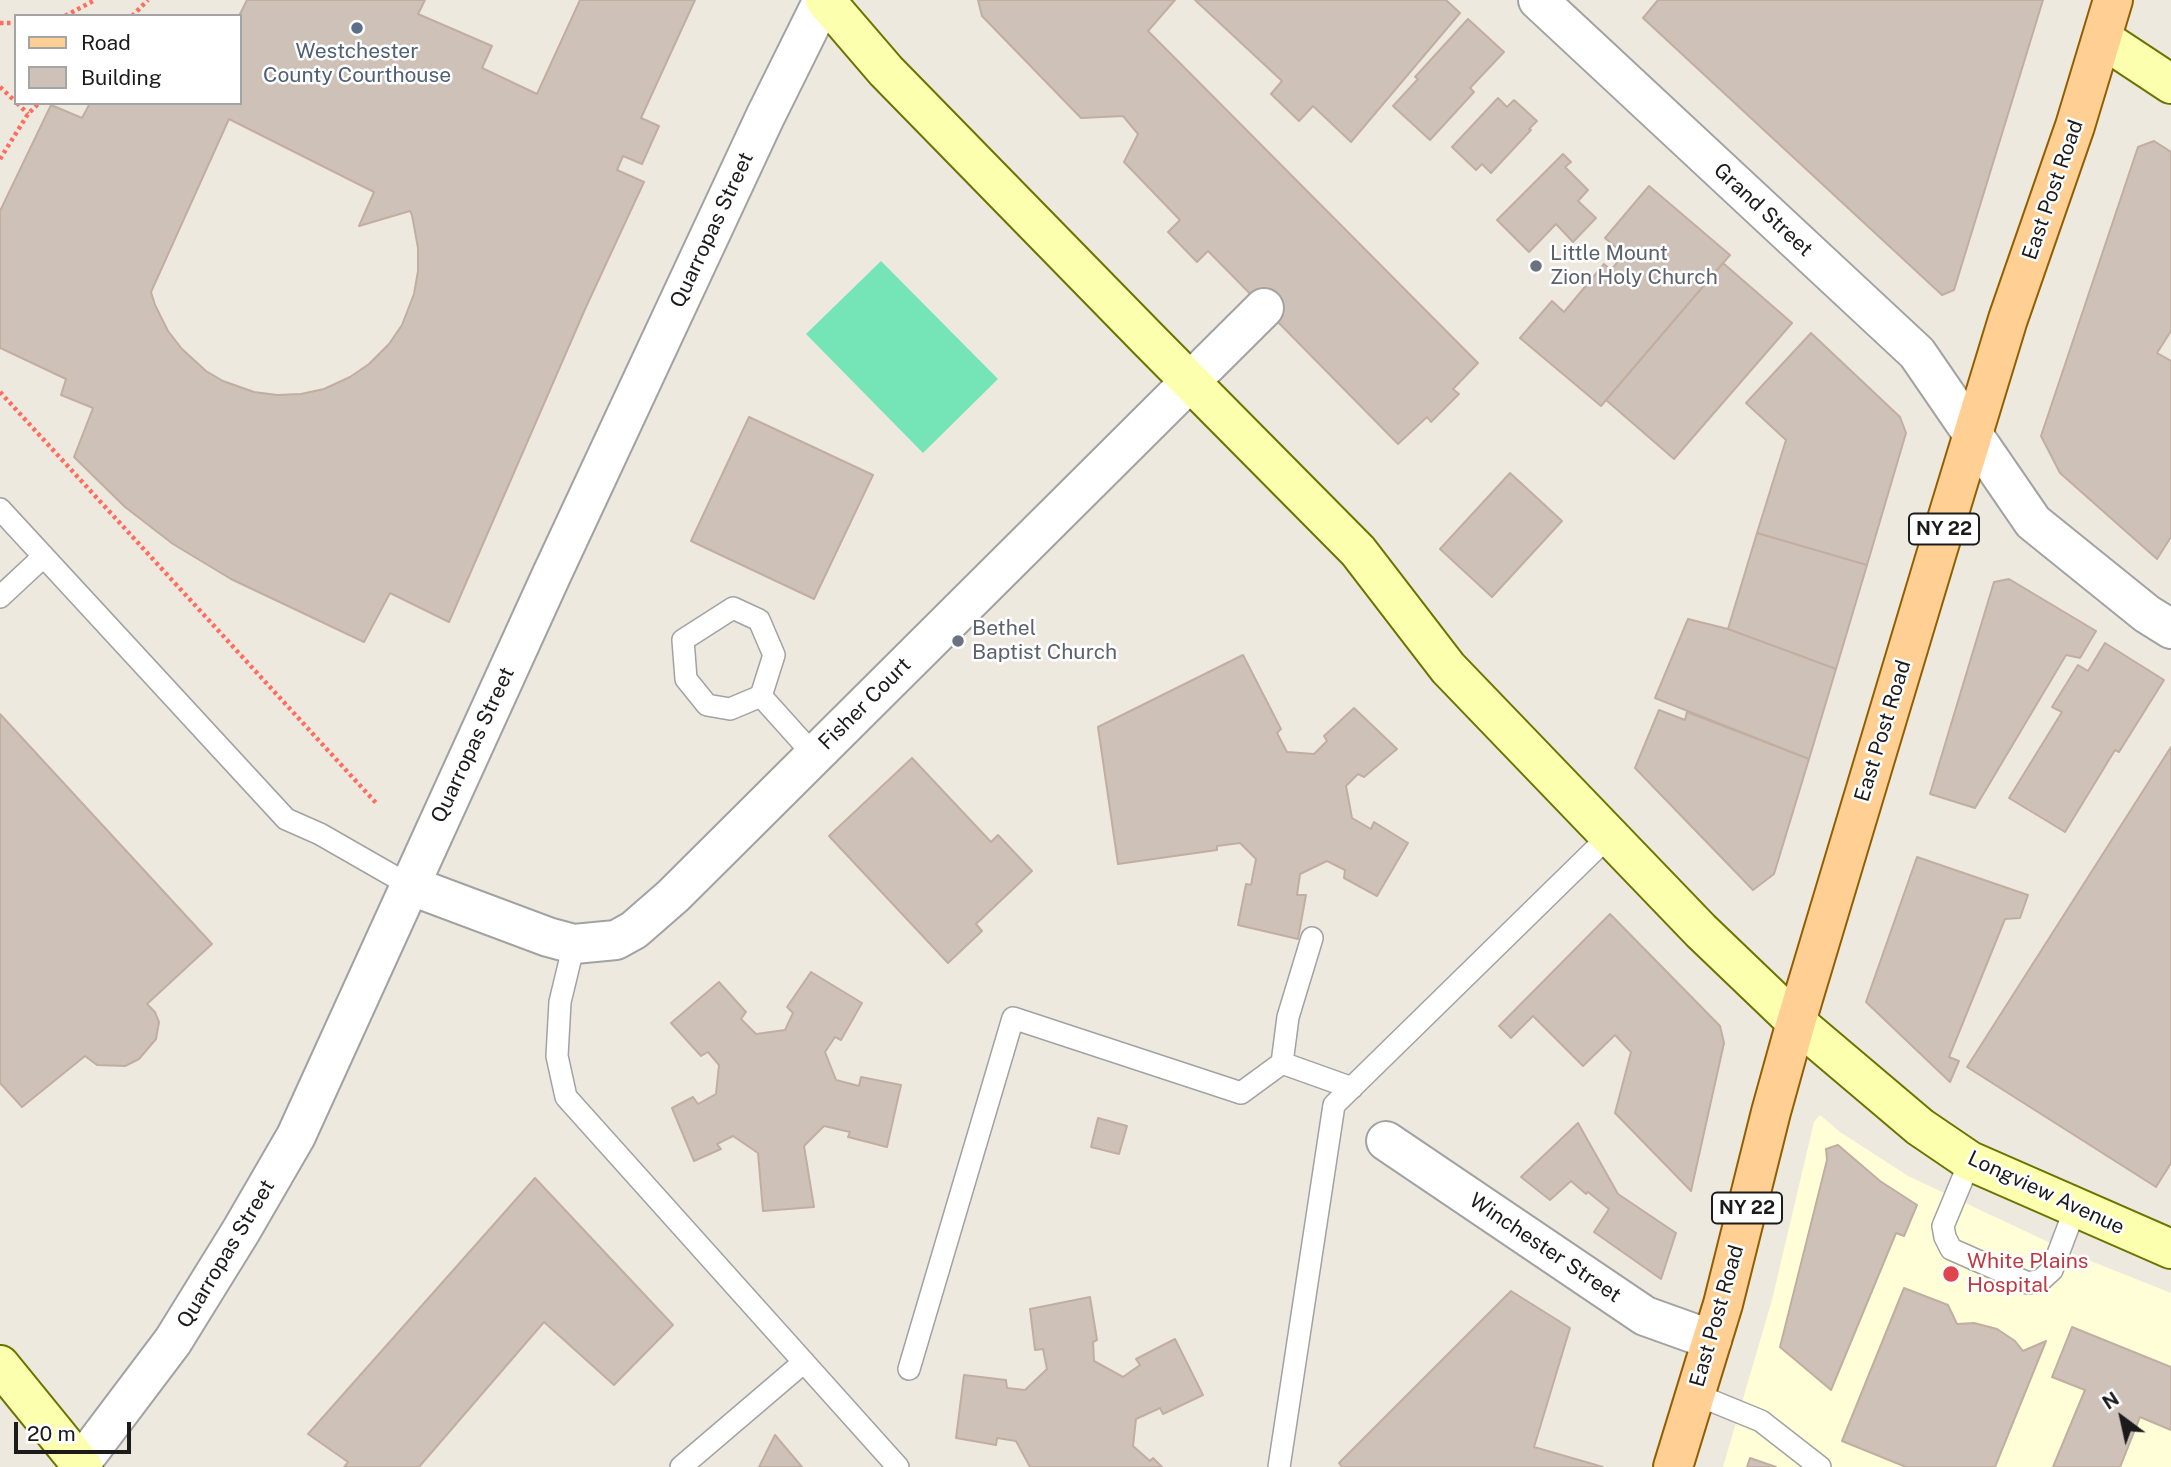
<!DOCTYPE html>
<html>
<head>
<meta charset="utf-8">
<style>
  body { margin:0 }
  #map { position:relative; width:2171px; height:1467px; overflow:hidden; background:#eee9df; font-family:"Public Sans",sans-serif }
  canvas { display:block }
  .legend { position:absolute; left:14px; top:14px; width:228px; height:91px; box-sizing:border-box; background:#fff; border:2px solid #a4a4a4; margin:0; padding:9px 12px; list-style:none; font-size:21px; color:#1b1b1b }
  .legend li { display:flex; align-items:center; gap:14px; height:35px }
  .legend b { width:35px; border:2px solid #a4a4a4 }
  .north { position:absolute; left:2087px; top:1383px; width:70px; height:70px; -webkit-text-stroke:5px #fff; paint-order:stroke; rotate:327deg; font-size:19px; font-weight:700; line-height:28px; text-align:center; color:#1b1b1b }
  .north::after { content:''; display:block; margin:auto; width:24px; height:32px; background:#1b1b1b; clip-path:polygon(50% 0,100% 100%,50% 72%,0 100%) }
  .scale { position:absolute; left:14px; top:1422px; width:117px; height:32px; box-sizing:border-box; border:4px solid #1b1b1b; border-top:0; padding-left:9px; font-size:21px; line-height:24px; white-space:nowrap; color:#1b1b1b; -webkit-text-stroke:5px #fff; paint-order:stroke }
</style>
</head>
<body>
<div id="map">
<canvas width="2171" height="1467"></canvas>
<ul class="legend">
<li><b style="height:9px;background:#ffcf93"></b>Road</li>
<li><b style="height:19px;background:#cec1b8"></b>Building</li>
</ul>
<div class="north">N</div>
<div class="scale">20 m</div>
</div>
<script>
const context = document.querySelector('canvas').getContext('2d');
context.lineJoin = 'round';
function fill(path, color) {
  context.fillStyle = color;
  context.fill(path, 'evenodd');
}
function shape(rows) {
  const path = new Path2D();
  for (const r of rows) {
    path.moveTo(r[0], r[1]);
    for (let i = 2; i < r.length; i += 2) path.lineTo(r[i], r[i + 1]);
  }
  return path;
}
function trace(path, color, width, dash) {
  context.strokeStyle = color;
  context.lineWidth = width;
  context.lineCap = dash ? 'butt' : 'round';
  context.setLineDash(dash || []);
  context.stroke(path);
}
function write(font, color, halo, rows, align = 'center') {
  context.font = font + ' "Public Sans",sans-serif';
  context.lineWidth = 5;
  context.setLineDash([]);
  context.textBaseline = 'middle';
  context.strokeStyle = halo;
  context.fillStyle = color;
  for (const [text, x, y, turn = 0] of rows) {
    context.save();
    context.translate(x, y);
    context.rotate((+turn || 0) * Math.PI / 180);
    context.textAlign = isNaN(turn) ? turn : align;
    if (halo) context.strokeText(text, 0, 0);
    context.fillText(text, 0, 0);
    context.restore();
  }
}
const education = shape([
  [1820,1115,1840,1132,1908,1176,2078,1256,2171,1293,2171,1467,1723,1467,1772,1300,1814,1122]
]);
const pitch = shape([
  [881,261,998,379,923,453,806,334]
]);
const building = shape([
  [247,0,425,0,418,14,492,46,482,68,537,94,580,0,695,0,641,118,659,126,642,164,623,156,617,170,644,182,586,307,449,622,390,593,364,642,231,579,173,544,125,507,74,457,93,408,61,395,66,379,0,348,0,211,51,105,82,118,90,103,240,103,239,16,247,0],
  [229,119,374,192,359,226,410,211,412,215,418,248,418,271,414,294,402,325,389,344,369,364,350,377,324,389,301,394,277,395,254,392,223,381,206,371,182,349,168,331,155,305,151,292,229,119],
  [978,0,1175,0,1148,31,1478,363,1453,389,1459,394,1431,422,1427,417,1398,444,1208,251,1197,262,1168,232,1180,220,1124,162,1138,134,1123,116,1081,118,982,16,978,0],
  [1195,0,1446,0,1460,13,1351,142,1313,106,1299,121,1271,94,1282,81,1195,0],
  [1658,0,2043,0,1954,290,1942,295,1643,18,1658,0],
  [1468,19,1504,52,1470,88,1474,92,1430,140,1393,106,1418,79,1415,77,1468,19],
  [1498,98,1507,107,1514,100,1537,121,1529,129,1531,130,1491,173,1482,164,1476,170,1452,147,1498,98],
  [2154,141,2171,152,2171,331,2157,353,2171,361,2171,537,2157,559,2060,473,2041,436,2138,147,2154,141],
  [1563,154,1571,162,1565,167,1588,190,1578,201,1596,218,1573,242,1556,224,1529,252,1497,220,1563,154],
  [1649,186,1730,255,1601,406,1520,338,1552,301,1564,312,1604,264,1611,270,1624,254,1605,238,1649,186],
  [1723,263,1792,323,1674,459,1606,400,1723,263],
  [1811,333,1900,417,1906,433,1867,565,1757,533,1786,440,1746,403,1811,333],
  [749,417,873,475,814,599,691,541,749,417],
  [1510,473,1562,521,1492,597,1440,549,1510,473],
  [1757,533,1867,565,1836,669,1728,629,1757,533],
  [2009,579,2096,631,2080,658,2066,655,1975,808,1930,794,1994,582,2009,579],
  [1688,619,1728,629,1836,669,1809,759,1655,698,1688,619],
  [2105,643,2164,680,2119,752,2115,750,2065,832,2009,798,2062,712,2052,707,2078,665,2088,671,2105,643],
  [1243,655,1281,729,1277,733,1287,752,1314,754,1327,741,1324,736,1354,708,1397,749,1364,777,1358,774,1346,786,1352,818,1371,829,1374,822,1408,843,1377,896,1344,878,1345,870,1327,861,1300,874,1297,895,1306,895,1298,939,1238,925,1246,884,1251,885,1256,859,1240,843,1217,846,1217,850,1118,864,1098,727,1243,655],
  [1659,710,1685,720,1687,712,1809,759,1774,874,1753,890,1635,768,1659,710],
  [0,714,212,944,147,1004,155,1012,159,1022,156,1039,139,1059,125,1066,97,1065,85,1056,22,1107,0,1083,0,714],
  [2171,747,2171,1163,2156,1187,1967,1067,2171,747],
  [912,758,991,842,998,835,1032,871,976,924,982,931,948,963,829,836,912,758],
  [1917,857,2028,895,2020,918,2005,919,1949,1057,1959,1061,1950,1082,1866,1002,1917,857],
  [1610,914,1720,1026,1724,1043,1691,1191,1615,1113,1631,1052,1615,1035,1583,1066,1533,1016,1511,1038,1499,1026,1610,914],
  [811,972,862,1003,841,1040,835,1037,825,1052,836,1080,859,1086,861,1077,901,1085,887,1147,848,1137,850,1132,824,1126,804,1146,814,1207,763,1211,758,1153,733,1136,717,1144,721,1149,694,1161,672,1108,693,1097,698,1104,716,1094,719,1065,708,1052,701,1056,671,1023,719,982,746,1012,741,1019,756,1034,785,1030,793,1013,787,1007,811,972],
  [1098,1118,1127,1126,1119,1154,1091,1147,1098,1118],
  [1578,1123,1618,1194,1676,1233,1661,1279,1594,1232,1609,1209,1588,1192,1586,1194,1571,1181,1550,1200,1521,1177,1578,1123],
  [1838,1145,1880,1181,1917,1205,1904,1236,1896,1233,1831,1390,1780,1347,1827,1160,1826,1149,1838,1145],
  [535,1178,673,1325,614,1385,544,1322,419,1467,344,1467,348,1462,308,1434,535,1178],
  [1904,1288,1948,1305,1957,1324,1974,1323,1997,1329,2015,1341,2023,1351,2046,1341,1995,1467,1906,1467,1842,1441,1904,1288],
  [1511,1291,1570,1328,1534,1447,1603,1467,1342,1467,1339,1463,1511,1291],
  [1090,1297,1097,1340,1093,1342,1094,1361,1123,1377,1140,1365,1136,1359,1175,1339,1203,1395,1163,1414,1160,1408,1136,1419,1133,1446,1150,1461,1153,1458,1162,1467,1030,1467,1016,1441,997,1438,996,1445,956,1438,964,1375,1006,1380,1007,1388,1025,1390,1047,1369,1043,1349,1035,1350,1030,1309,1090,1297],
  [2072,1327,2171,1367,2171,1430,2140,1417,2120,1467,2053,1467,2085,1390,2052,1377,2072,1327],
  [775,1435,802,1467,759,1467,775,1435],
  [1750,1458,1776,1467,1747,1467,1750,1458]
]);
const path = shape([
  [65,16,95,0],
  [132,16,148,0],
  [0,23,16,23],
  [0,87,16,102],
  [17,103,28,114],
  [0,159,28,114,39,103],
  [0,392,377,804]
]);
const service = shape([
  [0,509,286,819,320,834,409,885],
  [0,597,43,557],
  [761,696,730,709,707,705,686,679,683,640,733,608,759,620,774,655,761,696,814,755],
  [574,944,560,1002,557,1056,566,1097,898,1467],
  [1282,1063,1288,1017,1312,938],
  [1970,1161,1943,1226,1945,1237,1951,1249,2028,1283,2041,1280,2052,1270,2075,1209],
  [909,1369,1013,1018,1241,1093,1282,1063,1352,1088],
  [1695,1394,1761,1421,1820,1467],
  [681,1467,804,1362],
  [1279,1467,1334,1105,1610,835]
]);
const minor = shape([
  [1386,1141,1645,1316,1712,1340]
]);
const tertiary = shape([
  [1538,0,1917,353,2033,522,2147,614,2171,629],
  [409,885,548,937,574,944,616,940,634,930,673,896,1264,308],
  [78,1467,173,1341,241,1231,296,1136,551,576,765,117,823,0]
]);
const secondary = shape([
  [825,0,886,71,1148,339,1358,551,1448,668,1701,931,1796,1022,1920,1127,1970,1161,2171,1249],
  [2103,39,2171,84],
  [0,1365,83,1467]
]);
const primary = shape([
  [1673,1467,1723,1304,1771,1112,1796,1022,1937,552,2008,319,2075,126,2113,0]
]);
const markers = [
  [357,28,7,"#5c6f8a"],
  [1536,266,7,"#6b7280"],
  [958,641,7,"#6b7280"],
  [1951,1274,9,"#e0444e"]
];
const shields = [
  [1944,529,70],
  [1747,1208,70]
];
const shieldNames = [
  ["NY 22",1944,529],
  ["NY 22",1747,1208]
];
const serviceNames = [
  ["Westchester",357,52],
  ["County Courthouse",357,76]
];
const streetNames = [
  ["East Post Road",2053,190,-71],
  ["Grand Street",1763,210,43],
  ["Quarropas Street",712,230,-65],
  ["Fisher Court",865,704,-45],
  ["East Post Road",1883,731,-73],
  ["Quarropas Street",473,745,-65],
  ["Longview Avenue",2046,1193,25],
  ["Winchester Street",1545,1248,34],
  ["Quarropas Street",226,1254,-59],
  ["East Post Road",1717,1316,-74]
];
const worshipNames = [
  ["Little Mount",1550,254],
  ["Zion Holy Church",1550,278],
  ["Bethel",972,629],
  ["Baptist Church",972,653]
];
const healthNames = [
  ["White Plains",1967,1262],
  ["Hospital",1967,1286]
];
fill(education, '#fffed7');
fill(pitch, '#75e5b8');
fill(building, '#cec1b8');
trace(building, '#c1aea1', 2);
trace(service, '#a2a2a2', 24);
trace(minor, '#a2a2a2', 42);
trace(tertiary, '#a2a2a2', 42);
trace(secondary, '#6a7400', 42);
trace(primary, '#925f00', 42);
trace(path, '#ff6d5f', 4.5, [3.5, 3.5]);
trace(service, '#fff', 21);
trace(minor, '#fff', 38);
trace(tertiary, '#fff', 38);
trace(secondary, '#fcffad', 38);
trace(primary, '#ffcf93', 38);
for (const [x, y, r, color] of markers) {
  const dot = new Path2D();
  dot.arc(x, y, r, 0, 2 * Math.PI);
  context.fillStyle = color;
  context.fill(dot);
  trace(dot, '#fff', 2.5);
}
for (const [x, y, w] of shields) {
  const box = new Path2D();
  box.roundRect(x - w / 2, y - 15.5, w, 31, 5);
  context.fillStyle = '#fff';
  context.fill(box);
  trace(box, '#1b1b1b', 2);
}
write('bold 19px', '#1b1b1b', null, shieldNames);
write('21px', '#4e5e75', '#fff', serviceNames);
write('21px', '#1b1b1b', '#fff', streetNames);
write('21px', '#5b616d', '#fff', worshipNames, 'left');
write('21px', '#be3a42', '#fff', healthNames, 'left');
</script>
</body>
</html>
